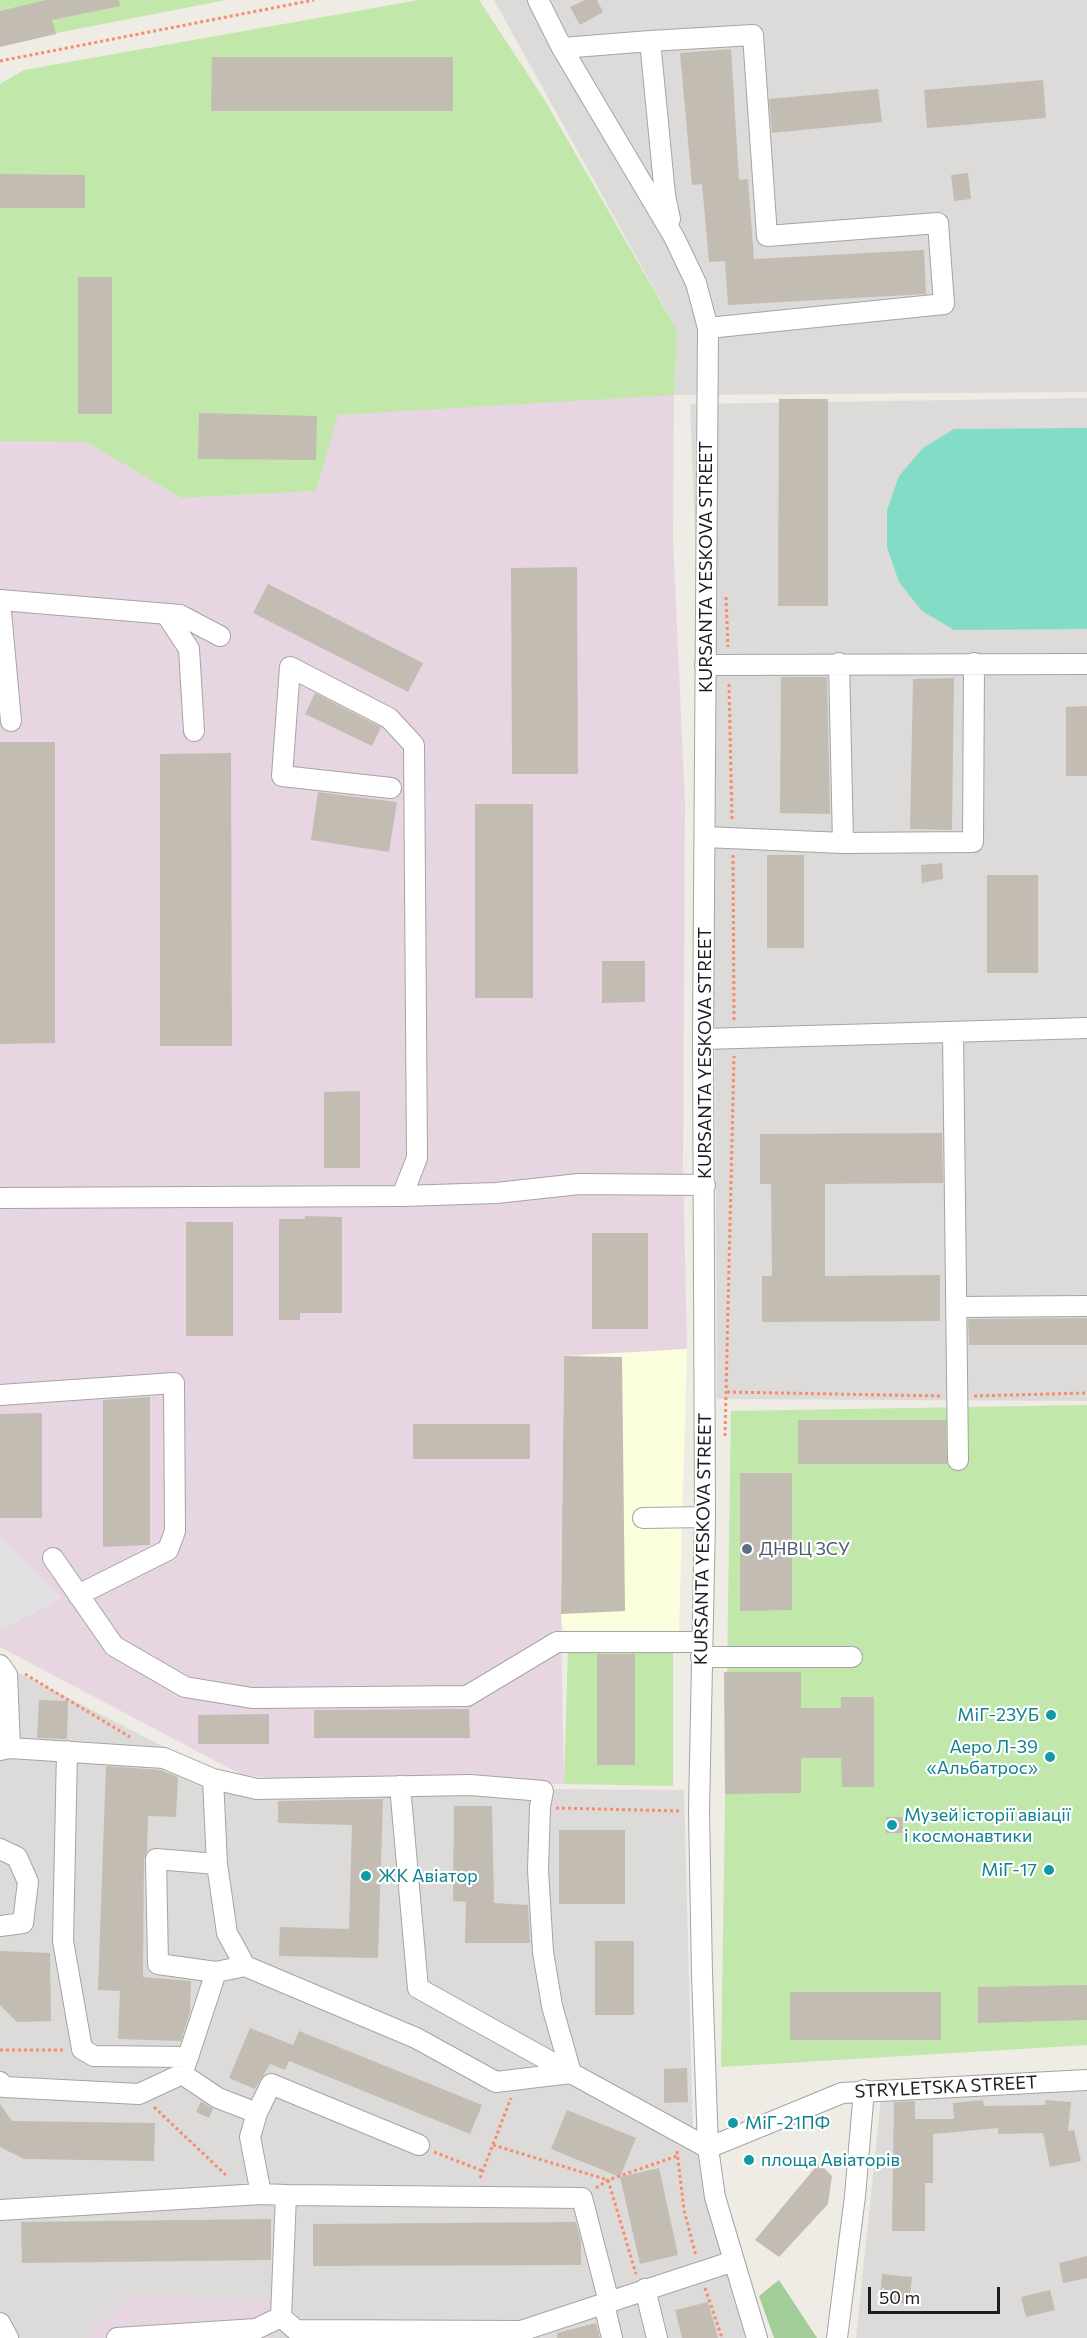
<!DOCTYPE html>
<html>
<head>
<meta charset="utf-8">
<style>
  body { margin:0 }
  #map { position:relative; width:1087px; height:2338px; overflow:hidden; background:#eeece4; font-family:Commissioner,sans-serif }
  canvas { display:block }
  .scale { position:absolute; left:868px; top:2287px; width:132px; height:27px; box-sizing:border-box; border:3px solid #1d1d1d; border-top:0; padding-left:8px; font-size:18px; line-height:21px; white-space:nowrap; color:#1d1d1d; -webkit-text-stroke:4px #fff; paint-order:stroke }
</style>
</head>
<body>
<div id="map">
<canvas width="1087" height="2338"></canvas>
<div class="scale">50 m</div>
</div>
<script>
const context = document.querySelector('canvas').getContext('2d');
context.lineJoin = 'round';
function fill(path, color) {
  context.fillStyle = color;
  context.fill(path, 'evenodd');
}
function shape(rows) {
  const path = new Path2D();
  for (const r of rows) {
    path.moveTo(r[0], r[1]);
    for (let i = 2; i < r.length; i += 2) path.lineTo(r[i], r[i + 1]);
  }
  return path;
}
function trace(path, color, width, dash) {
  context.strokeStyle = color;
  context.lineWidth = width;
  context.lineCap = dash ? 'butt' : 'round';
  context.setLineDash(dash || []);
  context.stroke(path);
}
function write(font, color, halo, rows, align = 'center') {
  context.font = font + ' Commissioner,sans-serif';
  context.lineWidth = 4.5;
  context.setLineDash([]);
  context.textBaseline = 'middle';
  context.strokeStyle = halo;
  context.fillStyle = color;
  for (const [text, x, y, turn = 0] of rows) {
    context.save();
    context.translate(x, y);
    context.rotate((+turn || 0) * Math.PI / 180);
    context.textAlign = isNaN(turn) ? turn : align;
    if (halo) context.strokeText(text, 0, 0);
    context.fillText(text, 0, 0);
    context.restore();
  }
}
const residential = shape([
  [494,0,1087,0,1087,392,674,395,677,330],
  [1087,398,1087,1401,717,1399,715,1047,690,404],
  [0,1663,237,1784,401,1788,684,1790,693,2130,751,2338,0,2338],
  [1087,2091,1087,2338,856,2338,881,2098]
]);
const industrial = shape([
  [647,394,674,395,673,539,685,804,683,1166,687,1349,564,1357,561,1614,564,1784,322,1783,242,1775,0,1647,0,1630,61,1598,0,1538,0,441,86,442,181,498,316,491,337,415],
  [132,2296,269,2301,271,2338,89,2338,89,2333]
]);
const education = shape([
  [687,1349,679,1635,565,1642,561,1614,564,1356]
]);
const grass = shape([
  [0,0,226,0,0,44],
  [419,0,479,0,544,99,677,330,674,395,338,415,316,491,181,498,86,442,0,441,0,84,24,70],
  [1087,1405,1087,2045,721,2067,731,1411],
  [568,1649,673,1650,673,1786,564,1784]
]);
const forest = shape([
  [779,2280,817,2338,774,2338,759,2296]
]);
const pitch = shape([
  [1087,428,1087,629,954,630,922,611,899,582,887,547,887,510,899,476,923,448,954,429]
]);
const parking = shape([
  [0,1538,61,1598,0,1630]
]);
const building = shape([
  [46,0,119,0,120,6,52,20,56,34,0,47,0,11],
  [585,0,597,0,603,12,580,25,570,7],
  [731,49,739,180,748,179,754,259,924,250,926,294,728,305,725,261,709,262,702,184,692,185,680,53],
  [212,57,453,57,453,111,211,111],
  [1043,80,1046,118,927,128,924,90],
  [878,89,882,122,772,133,769,99],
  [968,173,971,199,954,201,951,175],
  [0,174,85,175,85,208,0,208],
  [78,277,112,277,112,414,78,414],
  [779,399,828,399,828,606,778,606],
  [199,413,317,416,316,460,198,459],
  [577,567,578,774,512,774,511,568],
  [268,584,423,663,408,692,253,613],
  [781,677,827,677,830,814,780,813],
  [954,678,952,830,910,829,913,679],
  [315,693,381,727,372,746,305,714],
  [1087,706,1087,776,1066,776,1066,707],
  [0,742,55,742,55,1043,0,1044],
  [231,753,232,1046,160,1046,160,754],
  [318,792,397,802,389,852,311,840],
  [475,804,533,804,533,998,475,998],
  [767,855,804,855,804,948,767,948],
  [942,863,943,879,922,883,921,865],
  [987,875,1038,875,1038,973,987,973],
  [602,961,645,961,645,1002,602,1003],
  [360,1091,360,1168,324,1168,324,1092],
  [942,1133,943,1183,825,1184,825,1276,940,1275,940,1321,762,1322,762,1276,772,1276,771,1184,760,1184,760,1134],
  [305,1216,342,1217,342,1313,300,1313,300,1320,279,1320,279,1219,305,1219],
  [186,1222,233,1222,233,1336,186,1336],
  [592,1233,648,1233,648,1329,592,1329],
  [1087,1318,1087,1345,969,1345,968,1319],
  [564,1356,622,1357,625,1611,561,1614],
  [150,1397,150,1545,103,1547,103,1400],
  [42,1413,42,1518,0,1518,0,1414],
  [798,1420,946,1420,947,1464,798,1464],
  [413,1424,530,1424,530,1459,413,1459],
  [740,1473,792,1473,792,1610,740,1611],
  [597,1654,635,1654,635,1765,597,1765],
  [724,1672,801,1672,801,1708,841,1708,841,1697,874,1697,874,1787,842,1787,841,1758,801,1758,801,1793,725,1794],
  [39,1700,68,1701,67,1739,37,1738],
  [469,1709,470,1738,314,1738,314,1710],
  [269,1714,269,1744,198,1744,198,1715],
  [106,1766,161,1770,178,1777,176,1817,148,1816,147,1851,144,1859,143,1977,191,1981,190,2012,181,2041,118,2039,120,1991,98,1990],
  [383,1799,378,1958,279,1956,280,1927,349,1929,352,1825,278,1823,278,1801],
  [454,1806,492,1806,494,1903,528,1905,530,1943,465,1943,466,1902,453,1901],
  [886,1817,903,1817,902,1833,886,1833],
  [559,1830,625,1830,625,1904,559,1904],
  [595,1941,634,1941,634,2015,595,2015],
  [0,1951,50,1953,51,2021,17,2022,0,2005],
  [1087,1985,1087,2020,978,2023,978,1987],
  [790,1992,941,1992,941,2040,790,2040],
  [250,2028,293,2045,299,2031,482,2105,470,2134,289,2061,285,2070,270,2064,255,2089,229,2078],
  [687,2068,688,2102,664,2103,664,2069],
  [983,2100,984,2106,1045,2105,1046,2100,1071,2102,1068,2131,1074,2130,1081,2161,1050,2167,1043,2133,998,2134,998,2128,933,2134,933,2183,925,2183,925,2231,892,2231,894,2102,915,2101,915,2119,954,2119,953,2103],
  [201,2101,213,2109,209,2118,196,2112],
  [0,2104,12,2121,155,2123,154,2161,24,2159,0,2147],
  [567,2110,636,2138,620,2177,551,2149],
  [819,2163,832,2176,828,2204,779,2257,755,2240],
  [659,2168,678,2255,640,2264,620,2177],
  [271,2219,271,2260,22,2263,21,2222],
  [576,2222,581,2241,581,2265,313,2266,313,2224],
  [1087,2256,1087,2278,1063,2283,1059,2263],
  [882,2274,912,2277,909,2304,880,2301],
  [1050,2290,1055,2310,1026,2317,1021,2297],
  [708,2302,718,2338,682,2338,675,2310],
  [596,2323,600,2338,557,2338,557,2333]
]);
const path = shape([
  [0,61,314,0],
  [726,597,728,647],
  [729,684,732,821],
  [733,855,734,1022],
  [727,1392,941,1396],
  [974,1396,1087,1393],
  [725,1436,734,1056],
  [25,1674,130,1737],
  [556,1808,682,1811],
  [0,2050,65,2050],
  [154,2107,228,2177],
  [493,2145,608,2180],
  [677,2151,684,2210,696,2256],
  [434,2152,483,2171],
  [480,2178,511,2098],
  [608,2180,636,2274],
  [596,2188,608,2180,677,2156],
  [705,2288,722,2338]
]);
const minor = shape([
  [538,0,562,48,674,237,696,283,708,328,703,1039,705,1517,699,1811,702,1974,708,2148,715,2197,757,2338],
  [562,48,650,41],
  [670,219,665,195,650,41,753,35,767,236,938,223,944,304,708,328],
  [0,600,180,615,220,636],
  [0,601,11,721],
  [166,614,189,649,194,731],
  [839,663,843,843],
  [705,665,1087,664],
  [705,837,843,843,973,842,974,663],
  [953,1032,958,1460],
  [703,1039,1087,1028],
  [402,1196,496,1193,579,1184,705,1185],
  [0,1198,402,1196,417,1158,414,745,389,718,290,667,282,776,391,788],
  [957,1307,1087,1306],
  [0,1395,174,1383,175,1531,168,1550,78,1595],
  [643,1518,705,1517],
  [53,1558,114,1646,185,1687,252,1698,467,1696,557,1642,702,1642],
  [701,1657,852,1657],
  [0,1665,7,1675,10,1748,0,1750],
  [10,1748,164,1758,213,1779,217,1864,227,1933,245,1966],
  [67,1751,63,1941,82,2049,94,2056,188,2057,216,1972,245,1966,416,2038,496,2082,571,2073],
  [213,1779,257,1789,470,1785,543,1791,540,1807,538,1870,543,1952,552,2006,571,2073,708,2148],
  [400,1786,418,1988,571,2073],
  [0,1849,17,1857,28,1882,23,1923,0,1926],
  [216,1972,158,1964,156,1859,217,1864],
  [182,2074,218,2098,257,2113],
  [0,2082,4,2087,139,2094,182,2074,188,2057],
  [708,2148,842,2093,1087,2080],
  [286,2195,261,2194,250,2137,257,2113,271,2084,419,2145],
  [0,2210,261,2194],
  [645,2289,657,2338],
  [604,2304,612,2338],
  [281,2317,286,2195,582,2198,609,2302,734,2261],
  [281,2317,296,2330,521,2331],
  [0,2323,8,2338],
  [117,2338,256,2329,281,2317],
  [521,2338,521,2331,609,2302],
  [837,2338,855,2196,864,2090]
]);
const markers = [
  [747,1549,6,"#5c6f8a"],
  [1051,1715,6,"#0f9aa8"],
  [1050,1757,6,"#0f9aa8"],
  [892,1825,6,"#0f9aa8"],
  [1049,1870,6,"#0f9aa8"],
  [366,1876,6,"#0f9aa8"],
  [733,2123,6,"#0f9aa8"],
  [749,2160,6,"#0f9aa8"]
];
const streetNames = [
  ["KURSANTA YESKOVA STREET",706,567,-90],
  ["KURSANTA YESKOVA STREET",705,1053,-90],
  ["KURSANTA YESKOVA STREET",703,1539,-89],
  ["STRYLETSKA STREET",946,2087,-3]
];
const serviceNames = [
  ["ДНВЦ ЗСУ",759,1549]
];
const cultureNames = [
  ["МіГ-23УБ",1039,1715,"right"],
  ["Аеро Л-39",1038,1747,"right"],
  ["«Альбатрос»",1038,1768,"right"],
  ["Музей історії авіації",904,1815],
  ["і космонавтики",904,1836],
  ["МіГ-17",1037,1870,"right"],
  ["ЖК Авіатор",378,1876],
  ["МіГ-21ПФ",745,2123],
  ["площа Авіаторів",761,2160]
];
fill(residential, '#dcdbda');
fill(industrial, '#e7d6e2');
fill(education, '#fafedd');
fill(grass, '#c1e7aa');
fill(forest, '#a2cd99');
fill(pitch, '#83dcc5');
fill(parking, '#e1e1e1');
fill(building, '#c3bcb3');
trace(minor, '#a4a4a4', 22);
trace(path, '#f68d6d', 3, [3, 3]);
trace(minor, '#fff', 20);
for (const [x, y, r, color] of markers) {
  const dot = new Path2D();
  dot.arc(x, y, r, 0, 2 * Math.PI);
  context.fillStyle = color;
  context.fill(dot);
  trace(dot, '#fff', 2);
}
write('18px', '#1d1d1d', '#fff', streetNames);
write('18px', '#4e5e75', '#fff', serviceNames, 'left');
write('18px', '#0d838f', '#fff', cultureNames, 'left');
</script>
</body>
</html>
